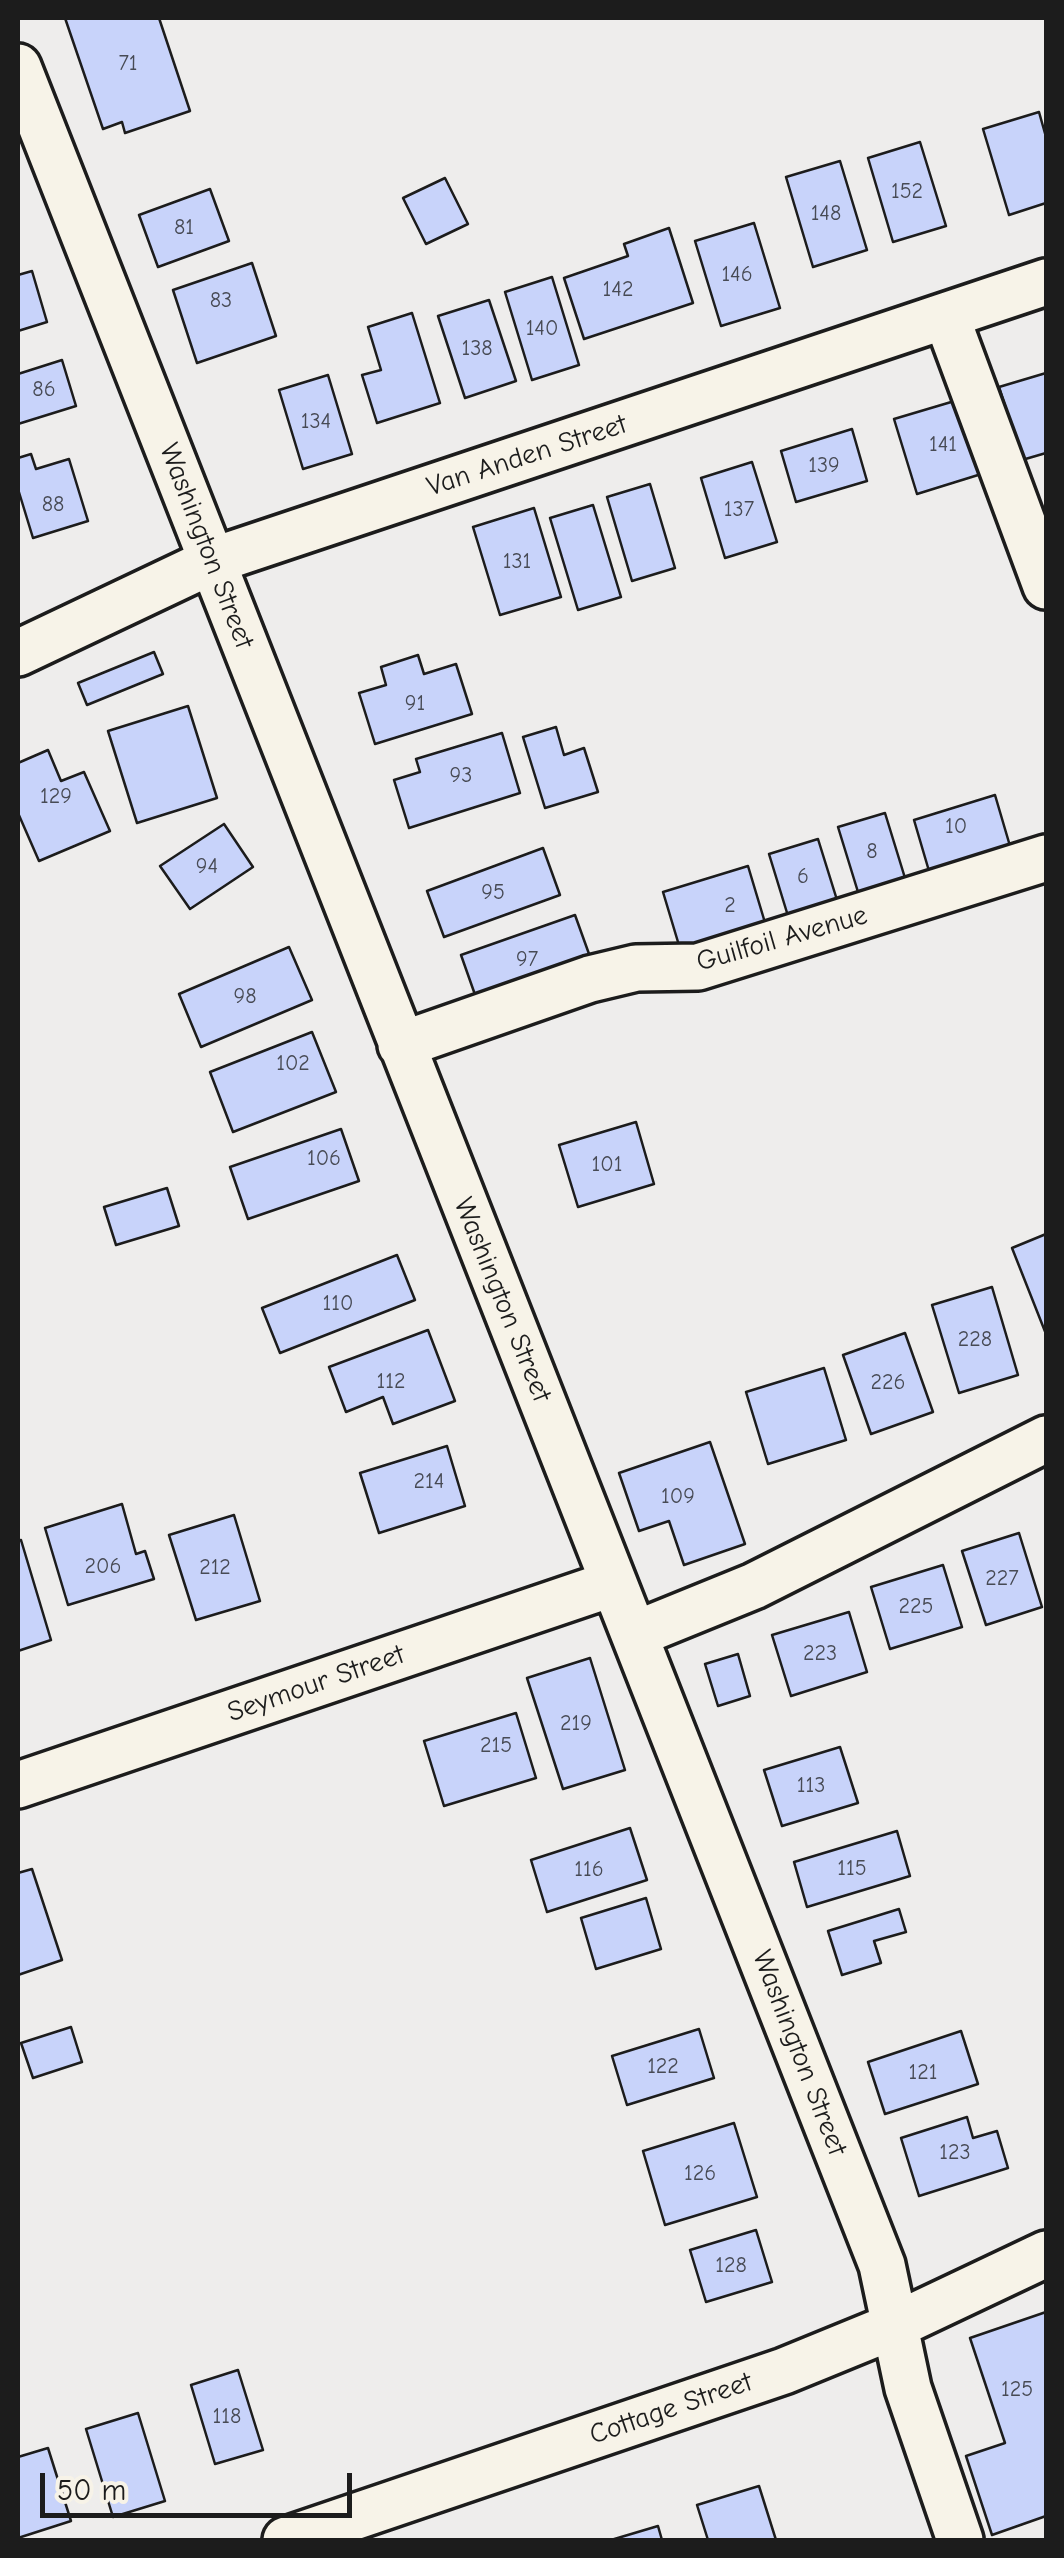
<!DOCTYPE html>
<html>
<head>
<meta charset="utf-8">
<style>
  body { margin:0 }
  #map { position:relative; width:1064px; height:2558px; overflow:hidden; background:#eeedec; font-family:"Comic Neue",sans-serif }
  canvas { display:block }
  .frame { position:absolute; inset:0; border:20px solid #1c1c1c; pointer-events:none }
  .scale { position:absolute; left:40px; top:2473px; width:312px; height:45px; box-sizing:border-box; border:5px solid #1c1c1c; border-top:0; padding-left:12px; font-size:30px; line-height:35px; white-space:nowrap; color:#1c1c1c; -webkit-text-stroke:8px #f7f3e8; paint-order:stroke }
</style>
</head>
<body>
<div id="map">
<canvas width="1064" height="2558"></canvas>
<div class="frame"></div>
<div class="scale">50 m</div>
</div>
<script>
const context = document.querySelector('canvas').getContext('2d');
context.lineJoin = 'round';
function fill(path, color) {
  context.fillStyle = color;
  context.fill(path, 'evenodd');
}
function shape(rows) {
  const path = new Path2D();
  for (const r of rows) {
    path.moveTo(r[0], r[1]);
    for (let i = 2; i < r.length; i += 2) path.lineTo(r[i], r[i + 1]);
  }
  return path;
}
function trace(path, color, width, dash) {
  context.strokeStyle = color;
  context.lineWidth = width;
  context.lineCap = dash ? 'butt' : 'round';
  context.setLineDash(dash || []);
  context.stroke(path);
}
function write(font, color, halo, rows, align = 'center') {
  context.font = font + ' "Comic Neue",sans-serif';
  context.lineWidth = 8;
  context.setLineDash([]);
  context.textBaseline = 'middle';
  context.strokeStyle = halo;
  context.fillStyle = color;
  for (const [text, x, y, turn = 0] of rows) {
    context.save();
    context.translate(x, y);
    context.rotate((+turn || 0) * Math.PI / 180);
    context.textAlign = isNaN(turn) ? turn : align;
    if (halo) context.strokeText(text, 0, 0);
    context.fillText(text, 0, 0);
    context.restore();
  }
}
const building = shape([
  [65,18,159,18,190,111,125,133,122,122,103,129,65,18],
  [1039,112,1046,137,1046,203,1009,215,983,129,1039,112],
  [920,142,946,226,893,242,868,158,920,142],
  [840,161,867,250,813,267,786,177,840,161],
  [445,178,468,224,426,244,403,198,445,178],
  [210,189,229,241,158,267,139,215,210,189],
  [754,223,780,308,721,326,695,241,754,223],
  [669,228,693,303,584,339,564,278,628,256,624,244,669,228],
  [252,263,276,336,197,363,173,290,252,263],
  [32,271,47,322,18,331,18,275,32,271],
  [552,277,579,365,532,380,505,292,552,277],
  [489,300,516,381,465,398,438,316,489,300],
  [412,313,440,403,377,423,362,375,381,370,368,327,412,313],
  [62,360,76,406,18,424,18,374,62,360],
  [1046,373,1046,453,1022,460,999,387,1046,373],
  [328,375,352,454,303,469,279,390,328,375],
  [968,397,991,471,917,494,894,419,968,397],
  [852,429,867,481,796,502,781,451,852,429],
  [31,454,36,469,69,459,88,521,33,538,18,489,18,458,31,454],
  [752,462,777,542,725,558,701,478,752,462],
  [650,484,675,568,632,581,607,497,650,484],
  [593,505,621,597,578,610,550,518,593,505],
  [534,508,561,597,500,615,473,527,534,508],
  [154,652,163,674,87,705,78,683,154,652],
  [418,655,424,674,456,664,472,714,375,744,359,693,386,685,381,667,418,655],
  [188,706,217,798,137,823,108,731,188,706],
  [556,727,564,755,584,748,598,792,545,808,523,737,556,727],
  [502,733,520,793,409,828,394,780,420,772,416,759,502,733],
  [48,750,61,781,84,772,110,831,39,861,18,813,18,763,48,750],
  [995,795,1010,846,929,871,914,820,995,795],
  [885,813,905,878,858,892,838,827,885,813],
  [224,824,253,867,190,909,160,866,224,824],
  [818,839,837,900,788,916,769,854,818,839],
  [543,848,560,895,444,937,427,891,543,848],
  [748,866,766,926,681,952,663,892,748,866],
  [575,915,593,965,479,1006,461,955,575,915],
  [289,947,312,1000,201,1047,179,994,289,947],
  [312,1032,336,1092,233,1132,210,1072,312,1032],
  [636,1122,654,1184,578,1207,559,1145,636,1122],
  [341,1129,359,1181,248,1219,230,1167,341,1129],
  [167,1188,179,1226,116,1245,104,1207,167,1188],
  [1046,1234,1046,1334,1012,1248,1046,1234],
  [397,1255,415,1300,280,1353,262,1308,397,1255],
  [992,1287,1018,1375,959,1393,932,1305,992,1287],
  [428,1330,455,1401,393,1424,383,1397,346,1412,329,1367,428,1330],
  [905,1333,933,1412,871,1434,843,1355,905,1333],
  [824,1368,846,1440,768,1464,746,1392,824,1368],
  [710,1442,745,1544,684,1565,669,1521,639,1531,619,1473,710,1442],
  [447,1446,465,1506,379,1533,360,1473,447,1446],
  [122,1504,136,1554,145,1551,154,1579,68,1605,45,1528,122,1504],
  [234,1515,260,1601,196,1620,169,1535,234,1515],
  [1019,1533,1042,1607,986,1625,962,1551,1019,1533],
  [21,1540,51,1640,18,1651,18,1541,21,1540],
  [943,1565,962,1627,890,1649,871,1587,943,1565],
  [849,1612,867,1672,791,1696,772,1635,849,1612],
  [738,1654,750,1696,718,1706,705,1664,738,1654],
  [590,1658,625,1770,563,1789,527,1678,590,1658],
  [516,1713,536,1778,444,1806,424,1741,516,1713],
  [840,1747,858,1803,782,1826,764,1770,840,1747],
  [630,1828,647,1880,547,1912,531,1860,630,1828],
  [897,1831,910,1876,807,1907,794,1862,897,1831],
  [32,1869,62,1960,18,1975,18,1873,32,1869],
  [646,1898,661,1949,596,1969,581,1918,646,1898],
  [899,1909,906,1932,874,1941,881,1963,842,1975,828,1931,899,1909],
  [71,2027,82,2062,33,2078,21,2043,71,2027],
  [699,2029,714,2078,627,2105,612,2056,699,2029],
  [961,2031,978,2084,885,2114,868,2062,961,2031],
  [967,2117,973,2138,997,2131,1008,2168,919,2196,901,2138,967,2117],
  [734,2123,757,2197,665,2225,643,2151,734,2123],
  [756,2230,772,2282,706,2302,690,2250,756,2230],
  [1046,2312,1046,2516,992,2535,966,2456,1005,2443,970,2338,1046,2312],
  [238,2370,263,2450,215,2464,191,2385,238,2370],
  [138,2413,165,2501,113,2517,86,2429,138,2413],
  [48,2448,71,2521,18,2538,18,2457,48,2448],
  [759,2486,776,2540,708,2540,697,2505,759,2486],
  [658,2526,662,2540,611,2540,658,2526]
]);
const minor = shape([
  [18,67,882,2265,908,2388,960,2540],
  [946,316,1046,586],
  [18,653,212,561,1046,282],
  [401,1045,590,979,636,968,698,967,1046,858],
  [636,1634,754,1586,1046,1439],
  [18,1785,614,1583],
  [286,2540,784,2371,894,2326,1046,2254]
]);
const numberNames = [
  ["71",128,64],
  ["152",907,192],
  ["148",826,214],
  ["81",184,228],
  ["146",737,275],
  ["142",618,290],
  ["83",221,301],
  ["140",542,329],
  ["138",477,349],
  ["86",44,390],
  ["134",316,422],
  ["141",943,445],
  ["139",824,466],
  ["88",53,505],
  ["137",739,510],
  ["131",517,562],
  ["91",415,704],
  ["93",461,776],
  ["129",56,797],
  ["10",956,827],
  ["8",872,852],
  ["94",207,867],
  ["6",803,877],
  ["95",493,893],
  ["2",730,906],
  ["97",527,960],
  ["98",245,997],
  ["102",293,1064],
  ["106",324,1159],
  ["101",607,1165],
  ["110",338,1304],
  ["228",975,1340],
  ["112",391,1382],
  ["226",888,1383],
  ["214",429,1482],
  ["109",678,1497],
  ["206",103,1567],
  ["212",215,1568],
  ["227",1002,1579],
  ["225",916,1607],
  ["223",820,1654],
  ["219",576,1724],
  ["215",496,1746],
  ["113",811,1786],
  ["115",852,1869],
  ["116",589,1870],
  ["122",663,2067],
  ["121",923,2073],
  ["123",955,2153],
  ["126",700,2174],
  ["128",731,2266],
  ["125",1017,2390],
  ["118",227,2417]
];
const streetNames = [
  ["Van Anden Street",527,456,-18],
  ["Washington Street",206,546,69],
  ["Guilfoil Avenue",782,939,-16],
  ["Washington Street",502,1300,68],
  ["Seymour Street",316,1684,-19],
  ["Washington Street",799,2053,69],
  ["Cottage Street",671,2409,-19]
];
fill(building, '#c8d3fa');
trace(building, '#1c1c1c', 2.5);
trace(minor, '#1c1c1c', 52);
trace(minor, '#f7f3e8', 45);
write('22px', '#474a54', null, numberNames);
write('28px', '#1c1c1c', '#f7f3e8', streetNames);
</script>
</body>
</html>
